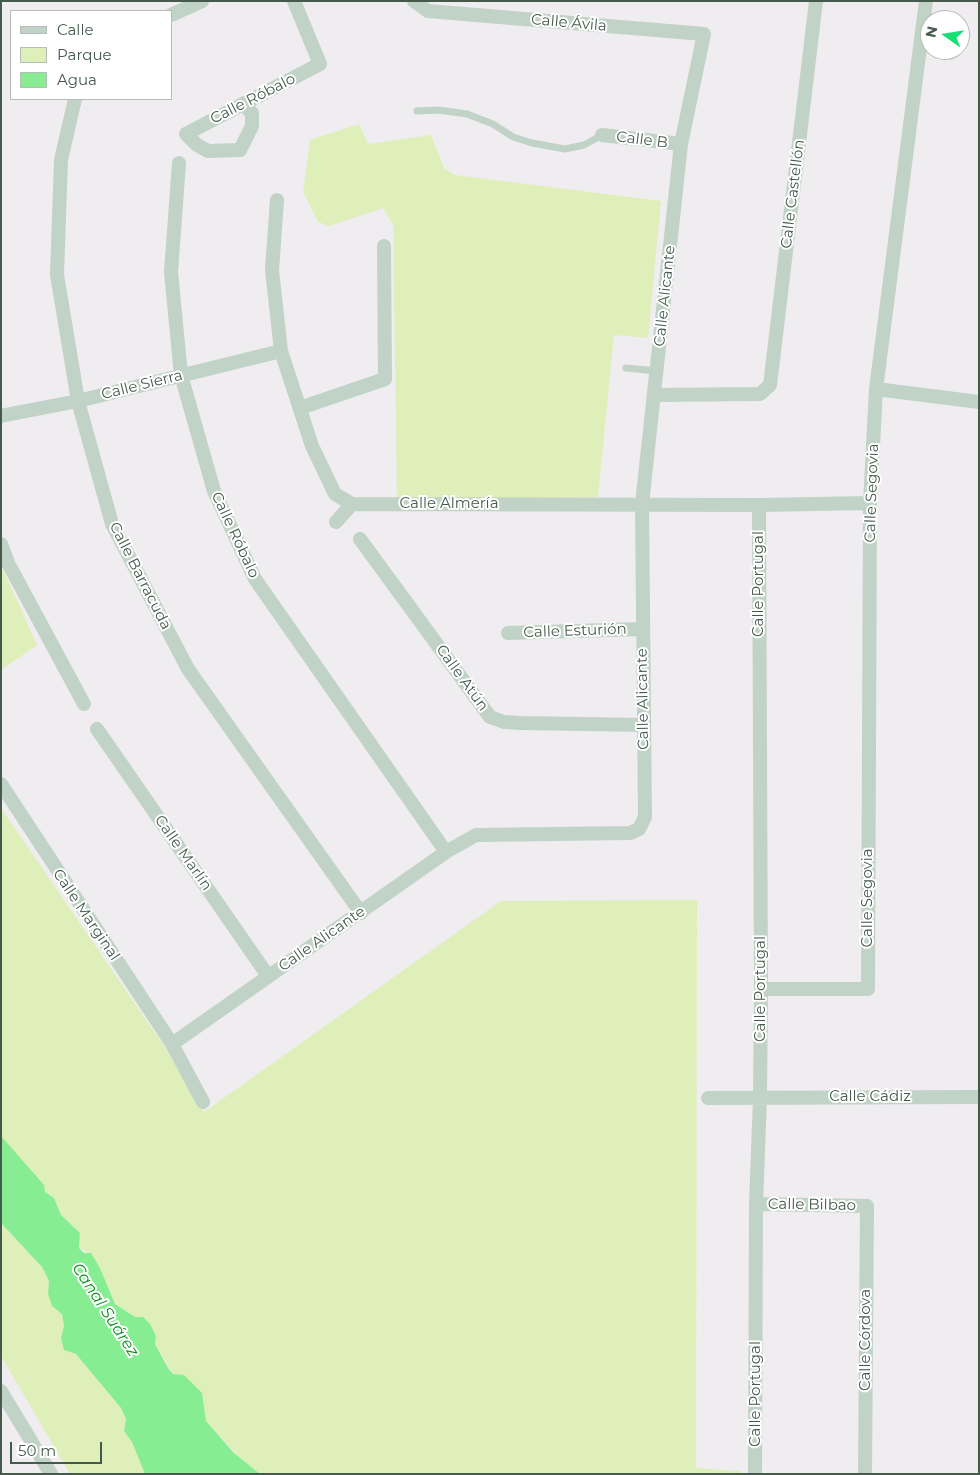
<!DOCTYPE html>
<html>
<head>
<meta charset="utf-8">
<style>
  body { margin:0 }
  #map { position:relative; width:980px; height:1475px; overflow:hidden; background:#efedf0; font-family:Montserrat,sans-serif }
  canvas { display:block }
  .frame { position:absolute; inset:0; border:2px solid #455a4d; pointer-events:none }
  .legend { position:absolute; left:10px; top:10px; width:162px; height:90px; box-sizing:border-box; background:#fff; border:1px solid #b5bdb8; margin:0; padding:6px 9px; list-style:none; font-size:15px; color:#455a4d }
  .legend li { display:flex; align-items:center; gap:10px; height:25px }
  .legend b { width:25px; border:1px solid #b5bdb8 }
  .north { position:absolute; left:920px; top:10px; width:50px; height:50px; box-sizing:border-box; background:#fff; border:1px solid #b5bdb8; border-radius:50%; rotate:283deg; font-size:14px; font-weight:700; line-height:20px; text-align:center; color:#455a4d }
  .north::after { content:''; display:block; margin:auto; width:18px; height:22px; background:#16e075; clip-path:polygon(50% 0,100% 100%,50% 72%,0 100%) }
  .scale { position:absolute; left:10px; top:1442px; width:92px; height:22px; box-sizing:border-box; border:2px solid #455a4d; border-top:0; padding-left:6px; font-size:15px; line-height:18px; white-space:nowrap; color:#455a4d; -webkit-text-stroke:4px #fff; paint-order:stroke }
</style>
</head>
<body>
<div id="map">
<canvas width="980" height="1475"></canvas>
<div class="frame"></div>
<ul class="legend">
<li><b style="height:6px;background:#c0d3c6"></b>Calle</li>
<li><b style="height:14px;background:#dfefb9"></b>Parque</li>
<li><b style="height:14px;background:#86ed92"></b>Agua</li>
</ul>
<div class="north">N</div>
<div class="scale">50 m</div>
</div>
<script>
const context = document.querySelector('canvas').getContext('2d');
context.lineJoin = 'round';
function fill(path, color) {
  context.fillStyle = color;
  context.fill(path, 'evenodd');
}
function shape(rows) {
  const path = new Path2D();
  for (const r of rows) {
    path.moveTo(r[0], r[1]);
    for (let i = 2; i < r.length; i += 2) path.lineTo(r[i], r[i + 1]);
  }
  return path;
}
function trace(path, color, width, dash) {
  context.strokeStyle = color;
  context.lineWidth = width;
  context.lineCap = dash ? 'butt' : 'round';
  context.setLineDash(dash || []);
  context.stroke(path);
}
function write(font, color, halo, rows, align = 'center') {
  context.font = font + ' Montserrat,sans-serif';
  context.lineWidth = 4;
  context.setLineDash([]);
  context.textBaseline = 'middle';
  context.strokeStyle = halo;
  context.fillStyle = color;
  for (const [text, x, y, turn = 0] of rows) {
    context.save();
    context.translate(x, y);
    context.rotate((+turn || 0) * Math.PI / 180);
    context.textAlign = isNaN(turn) ? turn : align;
    if (halo) context.strokeText(text, 0, 0);
    context.fillText(text, 0, 0);
    context.restore();
  }
}
const green = shape([
  [359,124,368,144,431,135,444,168,455,175,661,201,648,338,614,335,598,497,397,500,393,225,383,208,329,226,318,222,303,192,310,140],
  [1,565,37,645,1,670],
  [1,808,164,1046,204,1112,501,901,697,900,696,1468,741,1471,741,1474,260,1474,240,1458,206,1421,202,1393,173,1374,155,1344,156,1336,153,1331,139,1316,135,1317,115,1304,100,1268,88,1253,79,1248,80,1233,61,1215,54,1198,45,1192,1,1136],
  [1,1223,42,1267,49,1281,48,1294,62,1313,64,1326,61,1338,64,1350,76,1354,121,1408,126,1419,124,1431,132,1442,145,1474,70,1474,1,1356]
]);
const water = shape([
  [1,1136,44,1185,45,1192,54,1198,61,1215,80,1233,79,1248,84,1253,91,1253,100,1268,115,1304,135,1317,143,1317,150,1324,156,1336,155,1344,168,1368,173,1374,184,1375,202,1393,206,1421,234,1453,260,1474,145,1474,132,1442,124,1431,126,1419,121,1408,76,1354,64,1350,61,1338,64,1326,62,1314,52,1306,48,1294,49,1281,42,1267,1,1223]
]);
const service = shape([
  [417,111,439,110,467,114,493,124,513,137,532,143,565,149,584,145,602,135],
  [626,368,657,371]
]);
const minor = shape([
  [171,15,202,1],
  [75,99,61,160,57,275,78,401,112,524,188,669,361,913],
  [243,104,252,113,252,126,240,150,208,151,197,145,186,134,243,104,320,64,294,1],
  [602,135,681,144],
  [179,163,171,272,181,375,214,491,255,579,446,852],
  [277,200,272,270,281,351,312,446,335,494,352,504,759,505,870,503],
  [876,389,979,402],
  [655,395,760,394,770,385,816,1],
  [300,408,385,379,384,246],
  [1,416,78,401,281,351],
  [336,522,352,504],
  [360,539,490,717,504,722,521,723,644,725],
  [1,544,8,563,84,704],
  [508,633,642,629],
  [97,729,268,976],
  [1,784,172,1044,203,1102],
  [761,989,868,989,870,503,876,389,926,1],
  [172,1044,446,852,476,835,630,833,639,829,645,817,642,504,681,144,704,34,428,11,414,1],
  [708,1098,979,1097],
  [756,1204,867,1206,865,1474],
  [1,1391,51,1474],
  [755,1474,756,1204,760,1098,761,989,759,505]
]);
const streetNames = [
  ["Calle Ávila",569,23,5],
  ["Calle Róbalo",253,99,-27],
  ["Calle B",642,140,7],
  ["Calle Castellón",793,194,-83],
  ["Calle Alicante",665,296,-84],
  ["Calle Sierra",142,385,-14],
  ["Calle Segovia",872,493,-88],
  ["Calle Almería",449,504],
  ["Calle Róbalo",235,535,65],
  ["Calle Barracuda",140,576,63],
  ["Calle Portugal",759,584,-90],
  ["Calle Esturión",575,631,-2],
  ["Calle Atún",462,678,54],
  ["Calle Alicante",643,699,-91],
  ["Calle Marlín",183,853,55],
  ["Calle Segovia",868,898,-90],
  ["Calle Marginal",86,915,56],
  ["Calle Alicante",322,939,-35],
  ["Calle Portugal",761,989,-90],
  ["Calle Cádiz",870,1097],
  ["Calle Bilbao",812,1205,1],
  ["Calle Córdova",866,1340,-90],
  ["Calle Portugal",756,1394,-90]
];
const waterNames = [
  ["Canal Suárez",105,1310,57]
];
fill(green, '#dfefb9');
fill(water, '#86ed92');
trace(service, '#c0d3c6', 7);
trace(minor, '#c0d3c6', 14);
write('15px', '#455a4d', '#fff', streetNames);
write('italic 16px', '#0b8a1b', '#fff', waterNames);
</script>
</body>
</html>
